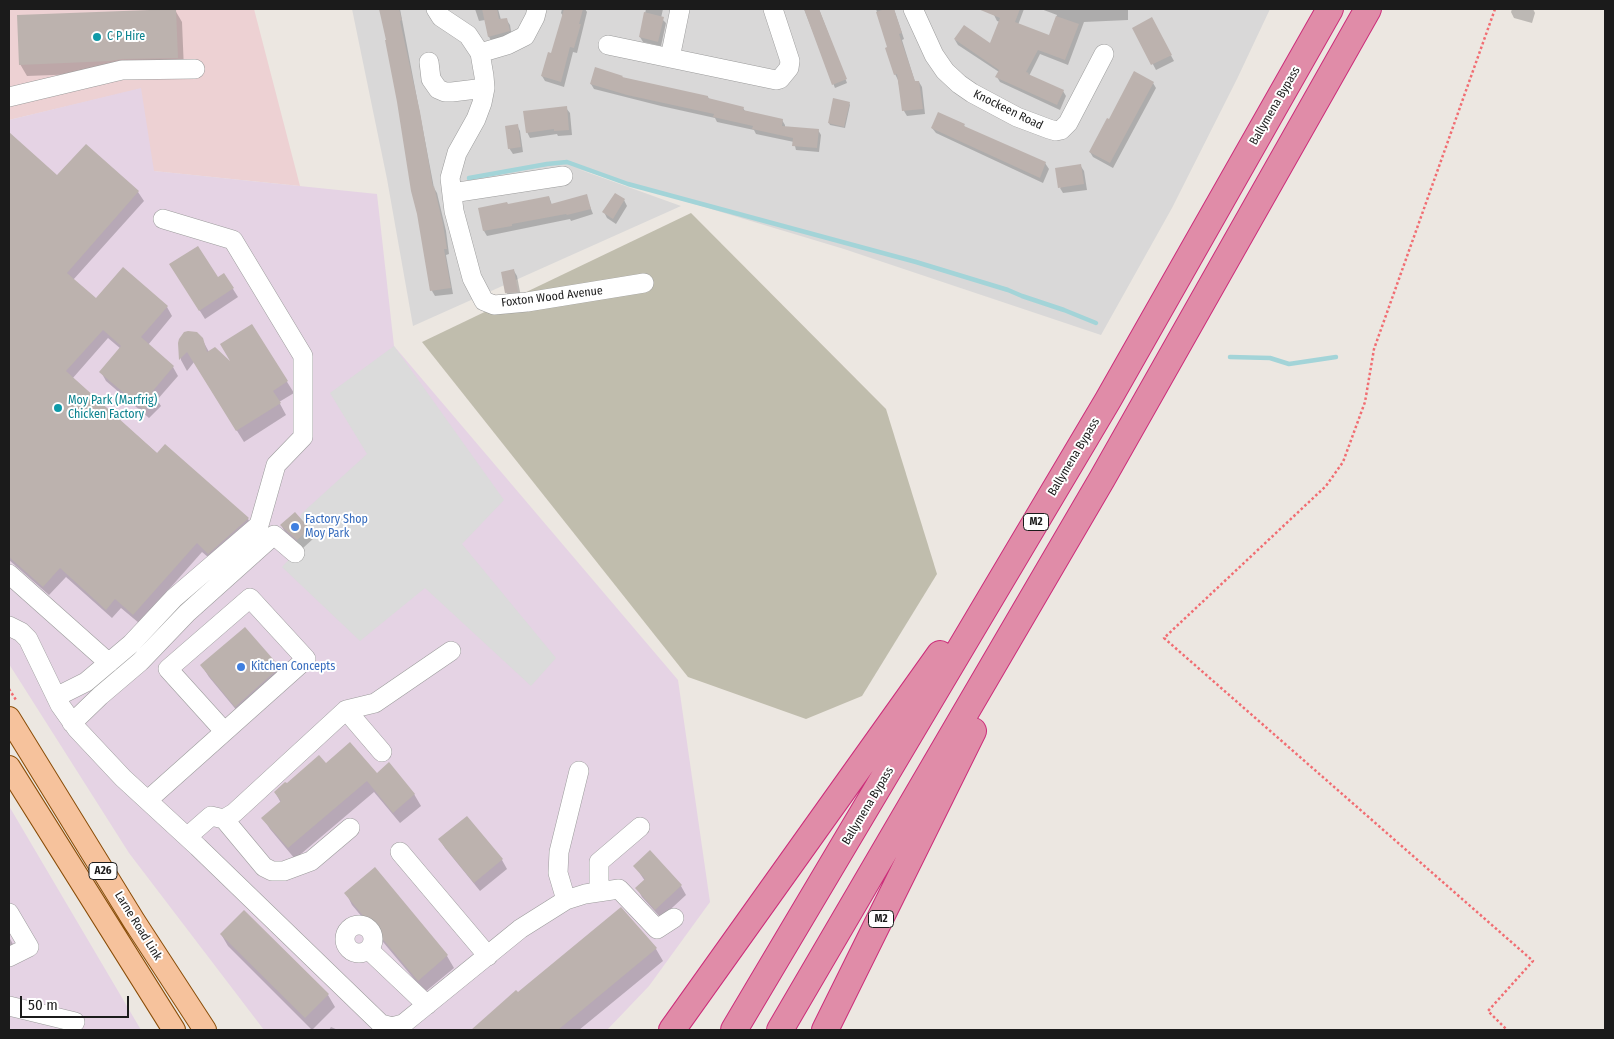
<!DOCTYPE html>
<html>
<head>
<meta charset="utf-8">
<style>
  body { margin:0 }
  #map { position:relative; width:1614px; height:1039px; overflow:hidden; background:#ece7e1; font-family:"Fira Sans Condensed",sans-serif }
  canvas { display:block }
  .frame { position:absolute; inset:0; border:10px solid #1b1b1b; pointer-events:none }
  .scale { position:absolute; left:20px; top:996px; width:109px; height:22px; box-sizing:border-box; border:2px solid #1b1b1b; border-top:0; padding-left:6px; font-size:15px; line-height:18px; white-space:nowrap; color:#1b1b1b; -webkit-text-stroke:4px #fff; paint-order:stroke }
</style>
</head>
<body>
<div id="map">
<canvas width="1614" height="1039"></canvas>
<div class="frame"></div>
<div class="scale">50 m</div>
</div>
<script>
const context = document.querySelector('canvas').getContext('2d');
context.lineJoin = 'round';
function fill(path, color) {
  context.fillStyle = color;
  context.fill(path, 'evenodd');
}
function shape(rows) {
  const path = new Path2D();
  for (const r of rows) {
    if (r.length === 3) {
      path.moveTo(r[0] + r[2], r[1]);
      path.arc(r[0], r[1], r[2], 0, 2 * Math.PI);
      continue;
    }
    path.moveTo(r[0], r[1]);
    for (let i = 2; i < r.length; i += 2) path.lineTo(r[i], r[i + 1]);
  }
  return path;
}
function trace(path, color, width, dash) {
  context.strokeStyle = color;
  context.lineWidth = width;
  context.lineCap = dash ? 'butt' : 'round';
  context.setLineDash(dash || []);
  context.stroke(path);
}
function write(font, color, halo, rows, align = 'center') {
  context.font = font + ' "Fira Sans Condensed",sans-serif';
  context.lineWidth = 4;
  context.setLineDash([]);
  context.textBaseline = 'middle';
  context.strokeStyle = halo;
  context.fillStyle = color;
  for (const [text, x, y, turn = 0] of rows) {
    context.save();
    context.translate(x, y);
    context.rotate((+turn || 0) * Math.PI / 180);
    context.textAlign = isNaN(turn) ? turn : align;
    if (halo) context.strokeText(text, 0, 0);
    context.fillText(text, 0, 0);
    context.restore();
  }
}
const residential = shape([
  [352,9,1270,9,1237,79,1172,208,1101,335,844,249,578,169,681,206,413,326,387,179]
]);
const commercial = shape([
  [9,9,254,9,300,186,153,171,140,89,9,120]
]);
const industrial = shape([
  [141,88,154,171,377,194,394,346,678,680,710,902,649,986,607,1030,264,1030,129,853,9,664,9,120],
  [9,806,141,1030,9,1030]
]);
const construction = shape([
  [691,213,886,409,937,574,862,696,806,719,688,677,422,342]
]);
const parking = shape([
  [394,346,504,500,462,544,556,658,531,686,425,588,360,641,282,567,295,553,301,514,367,454,330,393]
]);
const shadow = shape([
  [381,9,400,9,434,188,437,193,446,231,449,254,446,255,453,294,435,296,432,291,388,41],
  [475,9,498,9,501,20,506,19,510,25,512,37,492,42,489,37,485,20,479,21],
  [562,9,585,9,587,12,577,53,573,52,564,87,545,81,542,76,552,54,563,16,561,13],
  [646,9,663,9,661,18,666,23,661,46,643,42,640,37],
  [804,9,819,9,847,83,835,88],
  [876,9,894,9,904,39,902,40,915,82,919,82,922,87,925,114,907,116,904,111,898,80,895,74,889,47],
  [997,9,1024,9,1018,25,1049,37,1057,15,1041,9,1128,9,1128,20,1084,22,1068,65,1040,54,1029,76,1063,91,1066,96,1060,110,1000,82,997,77,999,72,958,45,955,40,991,45,1000,22,997,21,994,15],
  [1512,9,1533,9,1535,13,1532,23,1514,18,1511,12],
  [175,10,182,22,184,70,27,76,20,64],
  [1151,19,1174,61,1156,70,1134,28],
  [622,77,623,78,708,97,710,100,743,108,745,111,782,120,785,125,785,127,818,130,821,135,819,152,796,150,794,142,756,134,754,130,717,122,715,118,661,106,594,89,591,84],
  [1153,83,1156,88,1113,168,1093,157,1090,152,1109,121],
  [849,103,850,105,845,128,830,125,829,123],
  [566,108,570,113,572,135,558,136,557,134,530,138,527,132],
  [517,125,520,131,523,152,513,154,509,148],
  [964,125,965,128,1045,163,1049,169,1043,183,936,133,932,128],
  [9,134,57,177,86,145,138,192,144,201,73,280,96,300,167,307,172,316,148,345,173,367,178,376,157,400,161,406,149,418,106,381,101,372,121,349,108,338,72,379,158,454,165,445,248,519,253,528,214,562,202,552,139,623,121,608,112,618,66,577,49,595,9,560],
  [1080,165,1084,171,1087,190,1063,193,1060,188],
  [586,196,593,214,571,221,570,219,487,236,484,231,480,209,508,205,549,197,552,205],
  [624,200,627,206,616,224,607,218,604,212],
  [514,271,517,276,521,297,510,298,506,292],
  [176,273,217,278,233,289,238,297,205,319],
  [252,326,294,393,279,402,286,415,244,442,194,362,187,371,181,360,179,343,202,339,209,352,233,364],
  [281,525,309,530,314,538,303,548,286,534],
  [202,666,279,668,286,680,243,718,209,677],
  [326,764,376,775,414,794,421,806,400,823,374,792,295,859,270,829,263,818,281,803,275,792],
  [440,840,502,860,507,869,480,891,445,848],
  [635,866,681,886,686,895,661,918,642,897,637,888,645,881],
  [375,869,447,956,454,968,425,992,352,905,346,893],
  [620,909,656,949,663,961,579,1030,473,1030,516,992,518,994],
  [221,934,328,995,335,1007,312,1030,228,946],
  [9,937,19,955,9,961],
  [331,1027,338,1030,329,1030]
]);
const stream = shape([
  [469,178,547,164,567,162,628,184,916,262,1008,290,1022,296,1064,310,1096,323],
  [1230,357,1270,358,1289,364,1336,357]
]);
const building = shape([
  [176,9,178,58,122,59,111,61,19,65,17,15],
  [379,9,399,9,402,20,400,21,420,112,433,187,434,186,443,224,447,249,444,249,451,288,430,291,417,214,411,191,397,102,385,40,386,40],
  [482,9,497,9,499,19,507,18,510,31,488,37],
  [564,9,583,9,579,24,581,24,574,48,570,47,561,82,541,76,548,52,551,53],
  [804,9,819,9,847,79,832,85],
  [885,9,894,9,902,33,899,34,915,81,919,81,923,109,902,111,897,74,894,75,885,48,887,47,876,12],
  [978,9,1020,9,1015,22,1049,35,1056,16,1079,24,1065,60,1038,50,1026,72,1029,73,1028,74,1064,90,1057,105,995,77,999,70,954,39,964,25,990,43,1000,18],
  [644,12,664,17,658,42,639,37],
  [1152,17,1172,55,1151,65,1132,28],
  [595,67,623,76,622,77,708,96,708,98,744,107,743,110,783,119,782,126,819,129,817,148,792,146,793,138,752,129,753,126,713,117,714,114,627,95,590,84],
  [1134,71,1154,82,1110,163,1089,152,1107,118,1109,119],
  [833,98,850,102,844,127,828,123],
  [567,106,569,130,554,131,554,129,526,133,523,111],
  [938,112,965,124,964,126,1046,162,1040,178,931,128],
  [518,124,521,147,508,149,505,126],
  [9,132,57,175,86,144,139,191,67,273,96,298,123,267,168,306,141,337,174,366,152,392,156,396,144,410,99,372,121,346,103,330,66,371,157,453,165,444,249,518,208,554,197,543,133,615,115,599,106,610,60,568,43,587,9,557],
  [1081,164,1084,184,1058,188,1055,168],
  [615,193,625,199,613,219,602,212],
  [587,194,591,209,567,215,566,214,512,224,512,226,483,231,478,208,507,202,508,204,549,196,551,204],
  [198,246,218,277,224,273,234,288,199,311,169,264],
  [514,269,518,292,505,293,501,272],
  [252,324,288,381,273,391,281,403,236,431,187,352,179,360,178,343,179,339,184,332,188,331,197,332,203,338,207,352,215,347,230,361,220,344],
  [295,512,310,529,297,540,280,525],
  [245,627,280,667,235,707,200,665],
  [350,742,377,773,389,762,415,794,393,813,367,781,288,848,261,818,281,801,274,792,285,782,287,783,319,755,326,763],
  [467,816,503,859,474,883,438,839],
  [650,850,682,885,655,910,635,888,645,879,633,866],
  [375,867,448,955,418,981,344,893],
  [621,907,657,948,558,1030,471,1030,516,990,518,992],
  [244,910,329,994,305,1018,220,934]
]);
const path = shape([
  [1495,9,1374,349,1365,402,1343,462,1326,486,1164,638,1533,961,1488,1011,1507,1030],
  [9,689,16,700]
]);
const minor = shape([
  [436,9,441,17,468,35,480,53,484,76,485,88,482,103,476,119,457,153,450,178,454,211,472,278,484,301,494,305,527,302,644,283],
  [913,9,934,55,945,71,959,84,972,93,1017,117,1049,129,1056,131,1061,130,1068,123,1104,54],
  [608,45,776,80,780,79,789,68,790,61,773,9],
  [480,53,507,45,525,36,535,17,537,9],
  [670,58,680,9],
  [429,62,431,79,438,89,445,92,452,92,485,88],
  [9,97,122,70,195,69],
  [452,193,563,176],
  [9,574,109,663],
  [9,626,21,632,28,639,60,705,77,729,123,778,198,847,381,1024,392,1027,403,1024,520,929,566,900,585,894,619,889,657,929,674,918],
  [56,697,86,682,131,644,174,598,259,525,276,465,303,437,303,356,233,240,163,219],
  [346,710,375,703,451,651],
  [72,723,100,696,140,662,187,613,274,535,295,553],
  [148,800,306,659,250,598,168,669,224,731],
  [224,819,264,867,272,871,284,871,311,861,350,828],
  [187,837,211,816,224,819,234,813,346,710,382,752],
  [400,852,488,956],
  [599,891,599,862,640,827],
  [566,900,558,873,559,852,579,771],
  [9,913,29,947,9,957],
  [359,939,14],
  [369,950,427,1005],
  [9,1006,75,1022]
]);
const major = shape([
  [9,718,134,921,205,1030],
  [9,767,174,1030]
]);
const highway = shape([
  [672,1030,940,654],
  [734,1030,1108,400,1330,9],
  [780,1030,1102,479,1368,9],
  [825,1030,973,731]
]);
const markers = [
  [97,37,5,"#0f9aa8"],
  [58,408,5,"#0f9aa8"],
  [295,527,5,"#3f7fe0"],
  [241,667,5,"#3f7fe0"]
];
const shields = [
  [1036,522,25],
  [103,871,28],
  [881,919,25]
];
const shieldNames = [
  ["M2",1036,522],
  ["A26",103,871],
  ["M2",881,919]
];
const cultureNames = [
  ["C P Hire",107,37],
  ["Moy Park (Marfrig)",68,401],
  ["Chicken Factory",68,415]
];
const streetNames = [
  ["Ballymena Bypass",1275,106,-60],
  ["Knockeen Road",1008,110,26],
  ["Foxton Wood Avenue",552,297,-7],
  ["Ballymena Bypass",1074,457,-59],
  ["Ballymena Bypass",868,806,-59],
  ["Larne Road Link",138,926,58]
];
const shopNames = [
  ["Factory Shop",305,520],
  ["Moy Park",305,534],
  ["Kitchen Concepts",251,667]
];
fill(residential, '#d9d8d8');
fill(commercial, '#edd1d3');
fill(industrial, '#e5d3e4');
fill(construction, '#c0bdad');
fill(parking, '#dbdbdb');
fill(shadow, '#0003');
trace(stream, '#a3d4d8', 4.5);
fill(building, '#bcb2ae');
trace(minor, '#9c9c9c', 20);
trace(major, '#8a4d08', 24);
trace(highway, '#cc2d7a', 28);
trace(path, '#f16d72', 2.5, [2.5, 2.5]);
trace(minor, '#fff', 19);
trace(major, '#f6c29c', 22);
trace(highway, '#e08ca8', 26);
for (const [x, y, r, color] of markers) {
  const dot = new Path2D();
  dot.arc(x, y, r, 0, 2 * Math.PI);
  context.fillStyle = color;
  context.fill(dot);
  trace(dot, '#fff', 2);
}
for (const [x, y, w] of shields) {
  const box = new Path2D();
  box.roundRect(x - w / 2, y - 8.5, w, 17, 4);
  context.fillStyle = '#fff';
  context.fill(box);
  trace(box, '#1b1b1b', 1);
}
write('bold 11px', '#1b1b1b', null, shieldNames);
write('12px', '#0d838f', '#fff', cultureNames, 'left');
write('12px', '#1b1b1b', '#fff', streetNames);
write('12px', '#366cbe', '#fff', shopNames, 'left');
</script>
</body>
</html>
